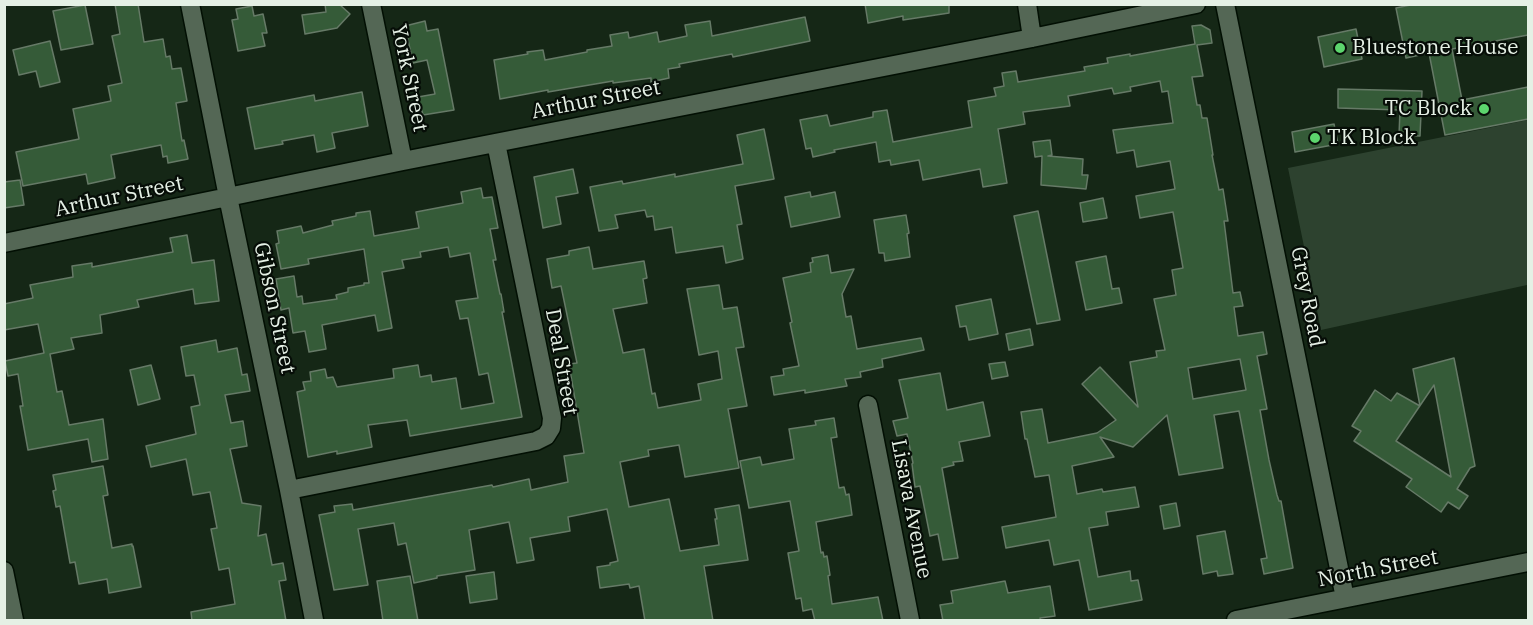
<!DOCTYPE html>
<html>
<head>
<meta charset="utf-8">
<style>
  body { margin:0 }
  #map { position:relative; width:1533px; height:625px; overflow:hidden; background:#152716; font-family:"IBM Plex Serif",serif }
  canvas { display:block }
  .frame { position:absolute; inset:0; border:6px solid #e5f0e5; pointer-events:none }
</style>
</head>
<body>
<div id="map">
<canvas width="1533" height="625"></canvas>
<div class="frame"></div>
</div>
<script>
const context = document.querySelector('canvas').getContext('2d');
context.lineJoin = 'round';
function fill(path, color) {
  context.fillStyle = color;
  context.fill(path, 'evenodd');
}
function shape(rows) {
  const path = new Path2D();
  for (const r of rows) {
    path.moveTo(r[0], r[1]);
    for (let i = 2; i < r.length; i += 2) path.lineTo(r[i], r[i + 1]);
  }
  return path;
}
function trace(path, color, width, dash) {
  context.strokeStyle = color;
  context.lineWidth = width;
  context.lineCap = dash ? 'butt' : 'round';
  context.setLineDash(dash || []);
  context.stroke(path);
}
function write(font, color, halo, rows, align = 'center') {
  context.font = font + ' "IBM Plex Serif",serif';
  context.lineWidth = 4.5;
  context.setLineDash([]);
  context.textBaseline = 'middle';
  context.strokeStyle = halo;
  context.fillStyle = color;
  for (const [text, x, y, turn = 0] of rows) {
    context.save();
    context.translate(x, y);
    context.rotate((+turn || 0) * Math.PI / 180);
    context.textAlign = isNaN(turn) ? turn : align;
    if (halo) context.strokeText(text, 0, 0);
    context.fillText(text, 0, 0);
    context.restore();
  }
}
const green = shape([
  [1528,120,1528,289,1527,285,1321,330,1288,168]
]);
const building = shape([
  [115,4,138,4,144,42,163,39,166,57,170,56,172,69,181,68,187,101,176,103,182,141,184,140,188,159,168,163,167,156,163,157,161,145,111,155,115,178,88,184,86,174,23,186,16,152,79,139,73,109,111,101,108,86,122,83,112,36,120,34,115,4],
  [325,4,339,4,350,14,337,28,305,34,302,15,326,12,325,4],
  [865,4,949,4,949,13,903,20,903,16,868,23,865,4],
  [1415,4,1528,4,1528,35,1452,49,1462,100,1528,87,1528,119,1445,135,1429,53,1406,58,1396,8,1415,4],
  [85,5,93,44,61,50,53,11,85,5],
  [252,6,254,16,263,14,267,33,262,33,265,46,238,51,232,20,238,19,236,9,252,6],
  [805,17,810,41,733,57,732,54,679,64,680,67,668,69,669,78,651,82,651,78,613,83,613,81,548,92,548,90,500,99,494,60,528,54,527,52,543,50,545,60,587,52,587,50,612,46,610,35,628,32,629,38,657,32,659,42,687,36,685,25,710,21,712,36,805,17],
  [425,21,427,31,438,29,454,110,423,115,422,111,420,111,418,97,435,94,427,60,413,63,405,26,425,21],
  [1201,25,1210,30,1212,43,1197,45,1203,76,1192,77,1197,105,1200,105,1202,118,1207,118,1213,155,1212,155,1219,190,1223,189,1228,221,1224,221,1233,293,1240,292,1243,306,1234,307,1238,336,1263,332,1267,354,1257,356,1267,409,1260,410,1269,460,1277,495,1279,501,1281,501,1293,568,1264,574,1261,559,1267,558,1239,411,1214,415,1223,468,1179,475,1167,415,1133,447,1100,437,1114,457,1072,466,1077,494,1102,489,1103,492,1135,487,1139,507,1106,512,1108,525,1089,528,1098,577,1130,571,1131,581,1138,580,1142,600,1089,610,1079,560,1054,565,1049,540,1006,548,1002,527,1056,517,1049,475,1035,477,1027,439,1025,439,1021,412,1042,409,1048,443,1097,433,1116,420,1082,384,1100,367,1138,407,1130,362,1157,357,1156,351,1165,350,1154,299,1176,295,1172,270,1183,268,1173,212,1140,218,1136,196,1175,189,1170,161,1137,167,1134,150,1117,153,1113,130,1173,123,1168,91,1162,92,1160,81,1130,87,1131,91,1114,94,1112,88,1068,96,1070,106,1023,112,1025,124,998,129,1007,183,983,187,980,169,923,180,919,160,891,165,890,160,879,162,876,142,834,150,835,152,813,157,811,148,806,149,800,120,827,115,830,126,873,117,873,112,887,110,893,142,972,127,968,101,996,96,994,88,1004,86,1002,73,1016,71,1018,82,1085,71,1084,67,1108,63,1107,58,1130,54,1130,56,1195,44,1192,26,1201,25],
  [1240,359,1246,390,1193,399,1188,368,1240,359],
  [1356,29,1362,59,1324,67,1318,37,1356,29],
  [50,41,60,82,40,87,36,71,19,75,13,50,50,41],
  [1338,89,1422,91,1420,136,1399,135,1400,110,1338,108,1338,89],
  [362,92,368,126,332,133,335,148,317,152,314,135,282,141,283,144,255,149,247,108,314,95,315,101,362,92],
  [1334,124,1338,144,1295,152,1292,132,1334,124],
  [764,129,774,179,735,186,742,224,737,225,743,259,726,263,723,246,676,253,672,227,655,230,653,216,647,217,645,210,615,215,618,228,599,231,590,187,622,181,623,184,675,174,675,177,743,164,737,135,764,129],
  [1050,140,1052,155,1048,156,1083,159,1082,175,1088,175,1086,189,1041,185,1042,156,1035,157,1033,142,1050,140],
  [573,169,578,193,556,197,561,224,543,228,534,177,573,169],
  [20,180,24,205,4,208,4,182,20,180],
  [481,188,483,198,492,197,498,228,490,229,496,260,493,260,500,294,501,294,504,312,502,312,522,417,410,436,407,420,368,425,372,447,337,454,337,451,308,457,297,392,305,390,303,382,311,381,310,372,325,369,327,378,333,377,337,387,394,378,393,369,418,365,420,377,431,375,432,382,456,378,461,409,494,403,488,373,479,375,468,318,460,319,456,301,478,298,470,253,450,257,448,247,420,252,421,257,402,260,404,268,382,272,392,328,378,331,375,315,322,325,326,349,309,352,305,331,293,333,289,308,281,310,276,279,294,276,297,297,302,296,303,304,337,299,336,295,348,292,348,288,364,285,364,283,369,283,364,249,308,259,309,264,281,269,276,244,279,243,277,231,301,226,303,233,333,225,332,221,356,216,356,213,370,211,374,236,419,228,416,212,463,203,461,192,481,188],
  [810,192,811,197,835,192,840,217,791,227,785,197,810,192],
  [1103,198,1107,218,1083,222,1080,203,1103,198],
  [1038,211,1060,320,1037,324,1014,216,1038,211],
  [906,215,909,233,907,234,910,257,885,261,884,253,879,253,874,220,906,215],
  [187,235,192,263,214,260,219,301,195,304,193,289,137,300,139,307,100,315,102,333,71,338,74,349,50,354,57,392,62,391,69,425,103,419,108,459,92,462,88,439,28,450,20,406,23,406,18,374,8,376,5,361,44,353,38,324,4,330,4,304,33,298,30,285,73,277,72,266,92,263,92,267,173,252,170,238,187,235],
  [589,247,593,269,644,261,647,278,643,279,647,303,613,309,623,353,644,349,652,394,655,393,658,408,701,400,698,384,722,379,718,351,699,355,687,289,719,285,723,309,737,307,744,347,736,348,747,406,728,409,739,468,685,477,679,445,648,450,649,456,620,462,629,507,669,499,680,551,719,545,715,519,717,519,715,509,739,505,748,560,704,566,713,621,645,621,639,586,630,588,629,584,600,588,597,567,610,565,610,563,618,561,607,509,568,517,570,531,530,538,534,560,517,563,509,522,469,530,475,570,437,576,437,578,414,583,406,543,398,545,394,523,358,529,368,585,334,590,319,515,335,512,334,506,352,504,353,510,492,485,493,487,529,479,531,490,568,482,564,456,584,453,569,364,577,363,561,286,552,288,547,259,569,255,569,251,589,247],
  [828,255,831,273,854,269,842,294,846,317,851,316,857,349,921,338,924,350,882,359,883,367,860,372,861,377,845,379,847,386,805,393,805,390,774,395,771,377,784,375,783,369,799,366,790,323,792,322,783,278,811,272,810,263,813,262,812,258,828,255],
  [1106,256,1112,289,1119,288,1122,303,1086,310,1076,262,1106,256],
  [991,299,998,334,969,340,966,326,960,327,956,306,991,299],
  [1030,329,1033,345,1009,350,1006,334,1030,329],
  [216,340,218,352,237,348,242,375,247,374,250,391,225,395,231,423,243,421,247,446,230,449,242,503,261,506,258,536,266,534,272,565,283,563,286,580,279,581,286,621,192,621,191,612,235,604,229,568,219,570,211,529,217,528,210,492,193,495,186,459,151,467,146,446,196,434,191,407,200,405,194,375,186,376,181,347,216,340],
  [1454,358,1475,466,1470,468,1457,489,1468,496,1459,509,1448,502,1441,512,1406,487,1412,479,1354,441,1361,431,1352,426,1375,390,1391,401,1397,393,1420,406,1413,369,1454,358],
  [1434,385,1451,477,1396,441,1434,385],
  [1005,362,1008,376,992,379,989,364,1005,362],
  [151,365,160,399,138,405,130,370,151,365],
  [940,373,947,410,983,402,990,436,959,442,963,461,953,462,954,465,942,468,958,558,943,560,938,534,930,536,920,486,915,487,912,464,913,463,907,434,897,436,893,421,908,418,899,380,940,373],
  [834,418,837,437,831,438,839,488,844,487,846,495,849,494,852,515,816,522,821,553,823,552,824,557,827,556,830,575,828,576,832,604,878,597,883,621,815,621,812,609,803,611,801,598,796,599,788,553,799,551,790,501,749,508,740,461,760,457,762,465,794,459,789,429,816,425,815,421,834,418],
  [103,466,108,495,103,496,112,548,132,544,132,546,133,546,141,587,109,593,107,579,79,584,75,562,70,563,60,506,56,507,53,491,56,490,53,475,103,466],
  [1176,503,1180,526,1164,529,1160,506,1176,503],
  [1225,531,1233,574,1218,576,1217,571,1203,574,1197,536,1225,531],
  [494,572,497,599,470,603,466,576,494,572],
  [410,576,418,621,383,621,377,581,410,576],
  [1005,581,1008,593,1050,586,1055,616,1040,618,1041,621,943,621,940,605,953,603,951,591,1005,581]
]);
const minor = shape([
  [190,4,228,197,289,490,314,620],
  [371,4,403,161],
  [1027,4,1032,38],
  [1225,4,1345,598],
  [4,243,403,161,1032,38,1196,4],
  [868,405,910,620],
  [289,490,536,441,546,436,551,428,552,418,496,143],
  [4,571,14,620],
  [1236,620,1528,562]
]);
const markers = [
  [1340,48,6,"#5cd56d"],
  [1484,109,6,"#5cd56d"],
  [1315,138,6,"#5cd56d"]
];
const poiNames = [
  ["Bluestone House",1352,48],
  ["TC Block",1472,109,"right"],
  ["TK Block",1327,138]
];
const streetNames = [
  ["York Street",409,78,78],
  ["Arthur Street",596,100,-11],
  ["Arthur Street",119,197,-12],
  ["Grey Road",1307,297,79],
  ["Gibson Street",274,308,78],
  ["Deal Street",561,362,80],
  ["Lisava Avenue",911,509,79],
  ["North Street",1378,569,-11]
];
fill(green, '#2d422f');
fill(building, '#355b38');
trace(building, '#667a67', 1.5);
trace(minor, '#020f03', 21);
trace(minor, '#546755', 18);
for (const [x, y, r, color] of markers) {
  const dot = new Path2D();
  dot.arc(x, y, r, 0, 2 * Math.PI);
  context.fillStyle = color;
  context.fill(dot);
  trace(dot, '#060d07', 2);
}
write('21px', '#e5f0e5', '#060d07', poiNames, 'left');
write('21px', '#e5f0e5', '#060d07', streetNames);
</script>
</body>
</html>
